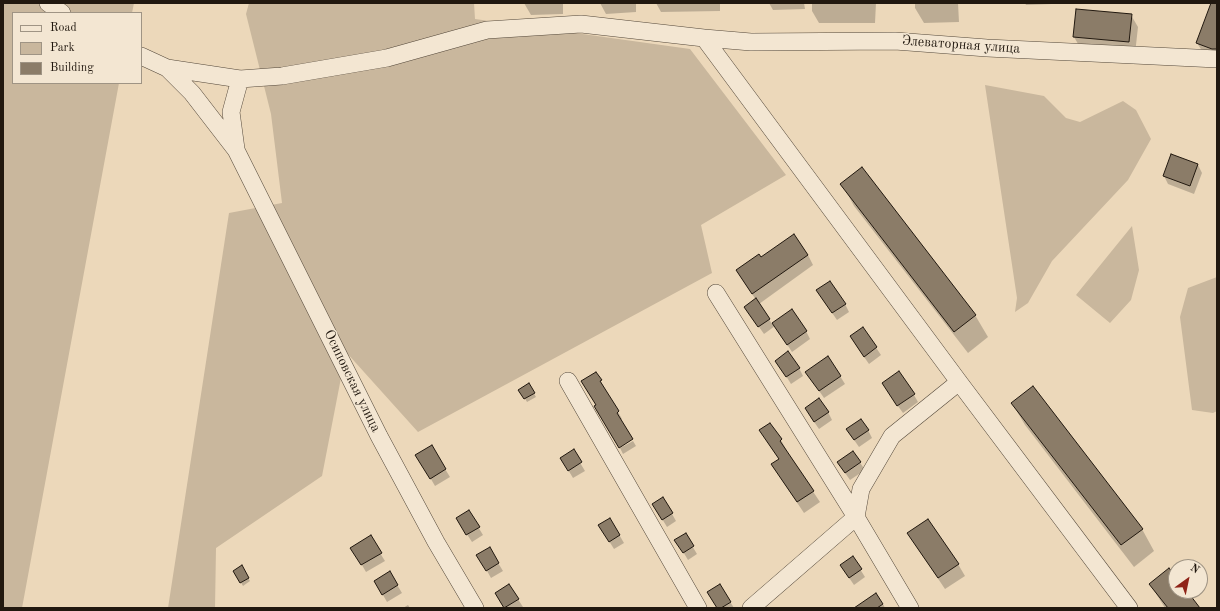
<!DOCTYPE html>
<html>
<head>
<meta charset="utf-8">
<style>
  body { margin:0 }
  #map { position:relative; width:1220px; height:611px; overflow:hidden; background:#ecd8ba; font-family:"Old Standard TT",serif }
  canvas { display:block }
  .frame { position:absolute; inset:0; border:4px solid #21180f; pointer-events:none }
  .legend { position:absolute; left:12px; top:12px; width:130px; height:72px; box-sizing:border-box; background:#f3e6d2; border:1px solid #9f9484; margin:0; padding:5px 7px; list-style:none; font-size:12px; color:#21180f }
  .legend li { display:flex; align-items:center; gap:8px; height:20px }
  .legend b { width:20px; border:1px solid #9f9484 }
  .north { position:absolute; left:1168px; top:559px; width:40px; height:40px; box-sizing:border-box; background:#f3e6d2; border:1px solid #9f9484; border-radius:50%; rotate:33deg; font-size:11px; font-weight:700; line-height:16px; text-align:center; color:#21180f }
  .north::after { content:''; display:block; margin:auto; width:14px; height:18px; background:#8f2418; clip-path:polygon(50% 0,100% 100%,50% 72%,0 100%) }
</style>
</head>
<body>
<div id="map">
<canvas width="1220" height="611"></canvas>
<div class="frame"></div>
<ul class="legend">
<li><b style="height:5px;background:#f3e6d2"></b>Road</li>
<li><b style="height:11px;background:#c9b79d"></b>Park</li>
<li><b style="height:11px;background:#8b7c68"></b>Building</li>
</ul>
<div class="north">N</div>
</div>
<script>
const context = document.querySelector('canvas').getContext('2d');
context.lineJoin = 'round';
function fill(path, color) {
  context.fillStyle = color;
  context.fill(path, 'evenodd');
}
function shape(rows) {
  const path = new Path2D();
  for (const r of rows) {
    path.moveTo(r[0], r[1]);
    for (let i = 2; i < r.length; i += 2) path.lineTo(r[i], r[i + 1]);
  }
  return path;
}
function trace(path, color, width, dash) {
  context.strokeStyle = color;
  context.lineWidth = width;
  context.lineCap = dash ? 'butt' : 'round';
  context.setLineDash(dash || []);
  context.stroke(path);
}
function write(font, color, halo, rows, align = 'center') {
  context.font = font + ' "Old Standard TT",serif';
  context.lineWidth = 3;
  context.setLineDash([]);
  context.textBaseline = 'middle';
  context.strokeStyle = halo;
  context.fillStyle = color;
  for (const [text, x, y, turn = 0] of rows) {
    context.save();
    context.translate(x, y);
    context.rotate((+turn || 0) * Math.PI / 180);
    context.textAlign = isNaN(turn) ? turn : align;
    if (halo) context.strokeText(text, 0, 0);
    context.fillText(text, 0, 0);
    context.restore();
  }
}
const green = shape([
  [3,3,134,3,132,13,13,13,13,83,119,83,22,608,3,608],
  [249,3,474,3,475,19,690,49,786,175,701,225,712,273,418,432,346,352,322,476,216,548,215,608,168,608,229,213,282,203,271,114,246,14],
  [985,85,1044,96,1066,118,1080,122,1123,101,1136,110,1151,139,1128,180,1052,261,1028,303,1015,312,1017,298],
  [1132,226,1139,270,1131,300,1110,323,1076,295],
  [1217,277,1217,411,1213,413,1192,410,1180,317,1188,288]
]);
const shadow = shape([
  [524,3,563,3,563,14,531,15],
  [600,3,636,3,636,12,606,14],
  [656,3,720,3,720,11,661,12],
  [769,3,804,3,805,9,773,10],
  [812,3,876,3,875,23,819,23,812,11],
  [915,3,958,3,959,22,924,23,915,8],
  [1025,3,1052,3,1052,4,1026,5],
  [1212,3,1217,3,1217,59,1204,54,1197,43],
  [1131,15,1138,27,1135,54,1081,49,1074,37],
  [1172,155,1198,165,1202,173,1194,194,1168,184,1164,176],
  [842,184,975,315,988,337,968,353,854,206],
  [808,255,813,265,759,304,772,324,791,311,806,331,810,339,792,352,775,326,764,334,750,314,756,300,743,280,761,258],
  [817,291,845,304,849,312,837,320],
  [863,328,881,355,869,364,855,344],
  [781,368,799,368,803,376,791,384],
  [596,373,622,419,620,420,597,405],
  [840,376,845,384,824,398,811,379],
  [529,385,536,397,527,402,520,390],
  [887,391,914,395,918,402,903,413],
  [1012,403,1142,529,1154,551,1134,567,1025,425],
  [828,412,832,420,819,429,810,416],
  [868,430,872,438,859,447,852,437],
  [781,440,787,451,786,451,820,502,804,513,772,465,780,459,767,441],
  [633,441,636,446,623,454,620,448],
  [431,446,450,477,435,486,417,455],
  [573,451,585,471,573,478,561,458],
  [853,452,865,470,850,480,843,470],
  [663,498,676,521,667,527,653,504],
  [469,512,483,535,472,542,457,519],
  [610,519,624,543,614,549,599,525],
  [685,534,697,554,688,560,676,540],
  [908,534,958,564,965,576,945,589],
  [370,537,385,561,366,572,352,548],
  [489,548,503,571,491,578,478,555],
  [853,558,865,577,854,585,841,566],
  [241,567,250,581,243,586,234,571],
  [390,573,402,593,387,602,375,581],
  [1176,579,1176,591,1186,591,1199,608,1165,608,1150,584],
  [509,585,523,607,521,608,505,608,496,593],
  [720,585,734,608,718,608],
  [883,604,885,608,867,608],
  [408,605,410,608,403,608]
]);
const building = shape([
  [1211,3,1217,3,1217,49,1212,49,1196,43,1211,3],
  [1076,9,1132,14,1129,42,1073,37,1076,9],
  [1171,154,1198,164,1190,186,1163,176,1171,154],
  [862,167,976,315,954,332,840,184,862,167],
  [794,234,808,255,752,294,736,270,759,254,761,257,794,234],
  [830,281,846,304,832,313,816,290,830,281],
  [756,298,770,319,758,327,744,307,756,298],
  [792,309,807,331,787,345,772,323,792,309],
  [863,327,877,347,864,357,850,336,863,327],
  [788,351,800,368,786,377,775,361,788,351],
  [828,356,841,376,819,391,805,372,828,356],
  [899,371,915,394,897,406,882,383,899,371],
  [596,372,602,380,600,381,619,411,617,413,633,439,619,448,594,406,596,405,581,381,596,372],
  [529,383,535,393,524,399,518,390,529,383],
  [1033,386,1143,529,1121,545,1011,403,1033,386],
  [819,398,829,412,814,422,805,408,819,398],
  [861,419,869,430,854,440,846,429,861,419],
  [770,423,782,439,780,441,814,491,797,502,771,464,779,459,759,430,770,423],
  [432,445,446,469,430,479,415,455,432,445],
  [574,449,582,462,568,471,560,458,574,449],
  [853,451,861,462,845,473,837,462,853,451],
  [663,497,673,513,662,520,652,504,663,497],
  [469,510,480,527,466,535,456,518,469,510],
  [610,518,620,535,609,542,598,525,610,518],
  [928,519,959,564,938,578,907,533,928,519],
  [686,533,694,546,683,553,674,540,686,533],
  [371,535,382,553,361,565,350,548,371,535],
  [490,547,499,563,486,571,476,555,490,547],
  [853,556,862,569,849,578,840,565,853,556],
  [242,565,249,578,240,583,233,571,242,565],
  [1169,568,1176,577,1176,591,1187,591,1200,608,1168,608,1149,584,1169,568],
  [390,571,398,585,382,595,374,581,390,571],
  [509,584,519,599,504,608,495,593,509,584],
  [720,584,731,602,721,608,717,608,707,592,720,584],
  [876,593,883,604,877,608,854,608,876,593]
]);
const minor = shape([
  [48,3,62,13],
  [704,38,751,42,895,41,987,48,1217,59],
  [141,56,167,68,192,93,236,150,379,436,436,542,475,608],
  [167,68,240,79,282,76,387,58,487,30,581,24,704,38,959,382,1129,608],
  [236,149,231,112,240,79],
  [716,293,856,517,910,608],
  [568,381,698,608],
  [751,608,856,517,861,489,892,436,959,382]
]);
const streetNames = [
  ["Элеваторная улица",961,45,4],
  ["Осиповская улица",352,381,64]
];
fill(green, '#c9b79d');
fill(shadow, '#0003');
fill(building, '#8b7c68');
trace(building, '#21180f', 1);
trace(minor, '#54483a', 18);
trace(minor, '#f3e6d2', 17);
write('14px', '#21180f', '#f3e6d2', streetNames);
</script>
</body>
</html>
